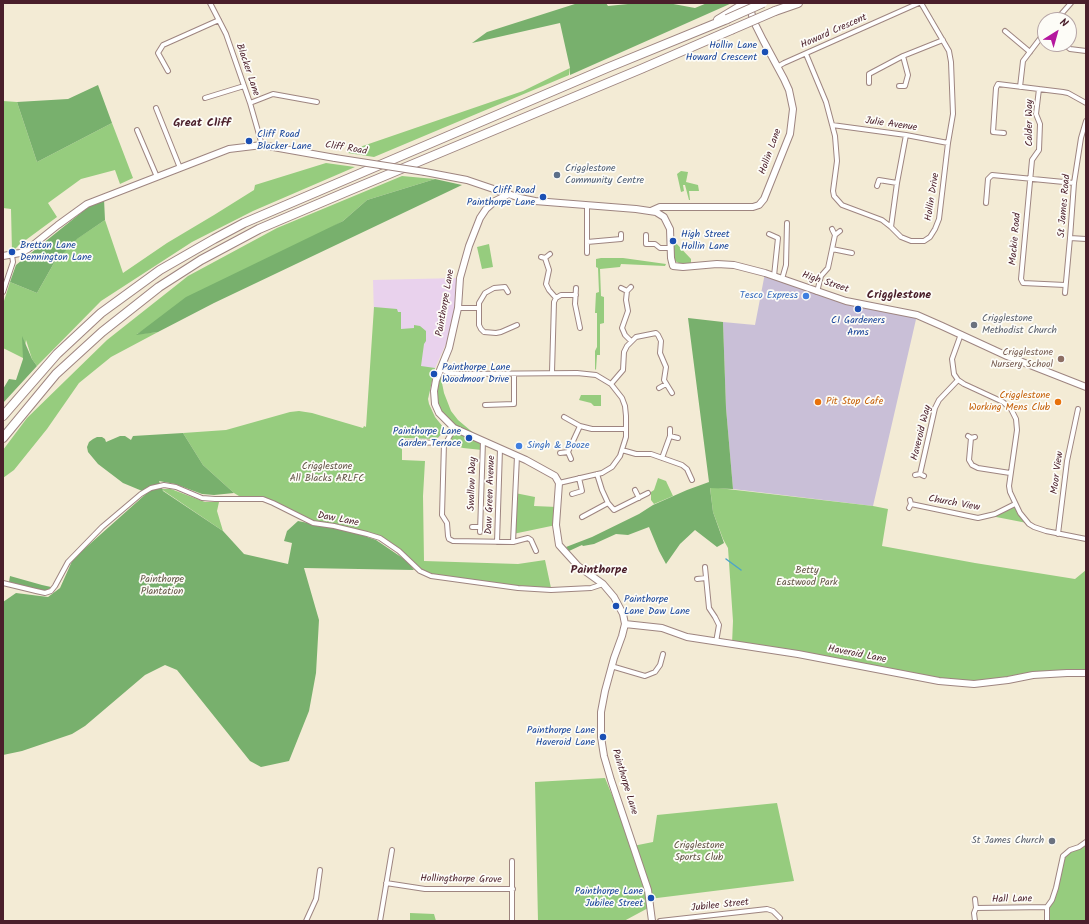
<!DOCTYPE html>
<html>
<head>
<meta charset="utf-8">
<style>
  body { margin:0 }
  #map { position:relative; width:1089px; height:924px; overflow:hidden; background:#f3ebd5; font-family:Kalam,sans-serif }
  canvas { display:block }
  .frame { position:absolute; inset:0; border:4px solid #4a1f2b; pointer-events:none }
  .north { position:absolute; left:1037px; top:12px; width:40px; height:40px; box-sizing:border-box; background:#fdfcf7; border:1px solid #b5a4a5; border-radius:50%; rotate:37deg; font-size:11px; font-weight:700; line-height:16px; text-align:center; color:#4a1f2b }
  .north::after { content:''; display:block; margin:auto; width:14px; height:18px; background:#b5179e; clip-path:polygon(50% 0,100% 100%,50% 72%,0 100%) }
</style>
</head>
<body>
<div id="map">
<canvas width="1089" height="924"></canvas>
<div class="frame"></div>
<div class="north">N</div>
</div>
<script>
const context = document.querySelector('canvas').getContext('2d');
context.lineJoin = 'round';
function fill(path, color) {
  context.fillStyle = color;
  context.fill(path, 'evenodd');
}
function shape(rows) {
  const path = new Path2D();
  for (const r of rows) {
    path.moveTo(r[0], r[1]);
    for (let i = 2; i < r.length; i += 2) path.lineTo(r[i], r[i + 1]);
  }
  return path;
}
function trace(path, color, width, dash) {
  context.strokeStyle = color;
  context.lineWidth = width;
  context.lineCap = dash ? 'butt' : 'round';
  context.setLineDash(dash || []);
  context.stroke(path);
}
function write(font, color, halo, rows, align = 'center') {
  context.font = font + ' Kalam,sans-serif';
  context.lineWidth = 3.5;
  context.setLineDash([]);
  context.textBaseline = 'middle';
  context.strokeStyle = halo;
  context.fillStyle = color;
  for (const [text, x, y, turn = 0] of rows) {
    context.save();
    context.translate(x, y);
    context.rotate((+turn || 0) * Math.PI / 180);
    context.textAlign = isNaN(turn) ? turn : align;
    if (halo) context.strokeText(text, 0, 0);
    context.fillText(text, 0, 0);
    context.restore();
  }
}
const built = shape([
  [458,278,454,316,446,344,435,368,428,399,429,404,435,417,443,427,443,430,440,437,437,439,414,439,374,317,373,280]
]);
const industrial = shape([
  [765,273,817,292,917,315,873,506,733,489,726,408,723,322,755,325]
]);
const green = shape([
  [570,68,569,75,374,157,348,153,354,149,523,91],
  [3,101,17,102,37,162,112,123,133,178,120,184,115,170,81,179,48,203,57,217,19,245,12,252,11,209,3,208],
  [326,163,355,167,253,211,192,242,101,301,37,366,32,359,26,340,23,358,3,348,3,304,10,282,37,293,54,263,75,240,105,220,123,273,167,243,214,215,254,190,255,185],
  [681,171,688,172,686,182,698,185,699,191,689,191,690,200,689,200,685,185,683,185,684,191,681,192,677,174],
  [402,176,435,179,367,200,343,221,137,334,158,332,111,357,79,383,47,429,14,470,3,478,3,450,27,418,107,340,188,276,277,228],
  [674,241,691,259,691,263,679,263,675,261,674,258],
  [489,244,493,267,482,269,477,247],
  [601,258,623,258,666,264,665,266,621,264,620,267,600,269,601,296,604,297,604,323,600,324,600,355,597,355,596,370,595,369,595,351,597,347,597,313,595,313,596,293,599,292,598,268,596,267,596,259],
  [374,307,397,309,398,312,401,312,401,329,414,328,414,325,420,326,426,331,426,341,424,344,421,366,435,368,428,399,429,404,435,417,443,427,442,433,437,439,402,438,402,460,425,461,423,496,424,561,518,564,545,560,551,588,518,588,424,573,412,562,380,538,320,524,263,499,244,499,234,493,203,465,183,433,226,430,290,412,299,411,312,413,363,428,364,426,366,427],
  [443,370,442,383,444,393,451,411,458,420,483,441,482,450,463,448,446,443,454,428,439,413,434,391],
  [581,395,601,395,601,406,594,406,591,403,579,400],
  [658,478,666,481,673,496,654,504,651,500,651,492,654,490],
  [710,487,873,506,888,509,882,546,975,563,1075,579,1086,570,1086,673,1067,673,974,684,732,644,733,621,728,548,723,539,713,512],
  [161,489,171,489,205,502,219,502,217,511,223,531],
  [515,493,535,497,534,506,557,507,556,525,513,534],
  [1015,505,1027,523,991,516],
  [605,778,633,846,653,842,657,815,777,803,794,881,649,899,650,907,624,921,538,921,535,782],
  [1086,842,1086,921,1047,921,1047,907,1052,900,1063,856],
  [410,913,434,914,436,921,410,921]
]);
const forest = shape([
  [578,3,606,3,608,6,638,3,668,3,695,8,707,3,732,3,570,75,570,68,560,23,472,43,487,32],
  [98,85,112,123,37,162,17,102,68,99],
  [435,179,462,185,214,303,158,332,136,335,186,297,343,221,367,200],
  [104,199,105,220,77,239,54,263,37,293,10,282,16,265,87,208],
  [688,318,723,322,726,408,733,489,710,488,713,512,724,543,717,547,695,530,680,544,666,564,659,551,649,527,628,535,616,534,594,544,583,546,582,545,569,551,566,547,592,537,639,514,653,505,687,490,709,482],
  [22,336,32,359,37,366,3,403,3,389,9,379,16,380,23,359],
  [183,433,203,465,234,493,214,495,202,494,175,484,159,481,163,491,223,531,244,554,288,564,292,543,284,541,287,531,298,521,353,532,376,540,407,561,414,570,304,568,319,620,316,673,309,711,289,761,261,767,250,761,177,670,165,665,145,675,85,726,72,734,22,751,3,755,3,602,16,593,48,597,60,588,73,559,147,493,123,483,98,464,88,452,87,447,89,442,93,439,97,437,102,437,105,439,106,442,120,436,125,436,131,440,133,436],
  [10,576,42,585,51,587,48,590,42,590,9,582]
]);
const stream = shape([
  [726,559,741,570]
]);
const street = shape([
  [210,3,226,34,250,103,262,145],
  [1056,20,1071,3],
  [1005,31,1030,52],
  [1064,44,1070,49,1086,51],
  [806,54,826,102,835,136,837,161,833,191,834,196,842,205,882,220,891,227,901,237,911,241,924,241,930,237,935,229,939,219,948,143,953,114,951,62,949,51,921,3],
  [777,67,784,63,919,3],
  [168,71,158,53,163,45,219,20],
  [869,83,869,74,903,56,943,40],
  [899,86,905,86,908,75,903,56],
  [1020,87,1023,61,1045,32],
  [1039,89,1036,114,1040,124,1039,150,1032,160,1021,279,1023,283,1065,285],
  [205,98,244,86],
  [250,103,273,94,317,102],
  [156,108,180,168],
  [832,125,906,135,948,143],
  [137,130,157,177],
  [1004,133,993,132,996,88,998,84,1063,92,1068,93,1086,103],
  [877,186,879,180,897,183],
  [986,203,988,179,992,175,1074,183],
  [587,206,587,253],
  [891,227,897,183,906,135],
  [832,229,835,235,840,231],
  [769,234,778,238,774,276],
  [646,235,646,244,655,244,660,248,671,248],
  [1070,238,1086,239],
  [587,242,621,239,621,234],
  [832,249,852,253],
  [541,257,545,258,550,254],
  [545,258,549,270,546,284,549,290,556,298],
  [782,279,786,265,787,223],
  [576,288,575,304,580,328],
  [621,288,627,291,631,287],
  [627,291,626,300,628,311,622,328,625,335,631,341],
  [3,292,13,262,12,255],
  [508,292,505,287,494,288,485,293,479,303,479,325,481,329,484,332,496,333,501,332,517,325],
  [817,292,821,276,828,268,835,235],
  [1065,293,1070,238,1074,183,1081,138,1086,121],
  [458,308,478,308],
  [961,334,952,359,954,374,958,380,964,384,1003,402,1011,409,1016,419,1017,430,1009,486,1010,492,1020,513,1029,524,1034,527,1046,531,1086,539],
  [440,368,448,373,462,374,577,373,596,375,611,384,622,398,625,406,626,416,626,437,620,456,612,467,602,473,559,483],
  [552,372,554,302,556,298,561,295,576,295],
  [611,384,623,370,624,352,627,346,636,337,656,333,658,335,661,341,660,353,666,367,664,380,672,393],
  [659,388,666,384],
  [485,405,514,404,514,374],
  [564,417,580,426,592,429,626,429],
  [670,436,678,438],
  [968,436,971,438,975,437],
  [971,438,969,460,972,465,978,468,1010,473],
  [402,442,446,443,454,428],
  [444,443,442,515,447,523,448,536,449,539,453,541,513,542,528,538,531,540,536,551],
  [622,450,636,454,651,454,682,465,687,469,692,480],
  [568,452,580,426],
  [560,453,568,452,571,459],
  [662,458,670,436,670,429],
  [597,474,602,490,608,503,614,510,648,493],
  [920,474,935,408,939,400,958,380],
  [915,475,920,474,924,476],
  [635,490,639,498],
  [572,494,582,491,579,478],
  [911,504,978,518,995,514,1015,504],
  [909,508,911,504,910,500],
  [582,517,608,503],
  [472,527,480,527],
  [480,532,483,441],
  [1058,534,1067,461,1078,409],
  [497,542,500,449],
  [513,542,517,456],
  [705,567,709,608,715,617,719,625,716,642],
  [697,579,706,578],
  [3,583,36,591,45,593,51,591,55,586,68,562,102,527,141,494,151,488,164,485,176,487,202,498,215,499,263,499,273,503,313,523,334,526,367,534,380,538,399,551,420,571,431,576,518,588,551,590,591,588,603,584],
  [611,666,645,676,655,672,660,665,663,654],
  [512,861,512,921],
  [386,883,425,889,513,889],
  [975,899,976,908,974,913,975,921],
  [976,908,1047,907],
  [306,921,316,899,320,870],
  [380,921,392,850],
  [660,921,767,909,773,911,780,918],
  [1047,921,1047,907,1052,900,1056,888,1063,856,1070,850,1079,847,1086,842]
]);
const secondary = shape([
  [425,172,467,180,520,198,535,201,636,209,656,212,664,217,670,229,671,258,673,266,683,267,717,264,734,265,765,273,846,301,917,315,942,326,1007,356,1086,387],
  [509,194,495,201,486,209,480,218,469,246,460,278,458,308,449,348,436,380,434,391,435,404,439,413,454,428,526,460,555,476,559,483,556,525,559,545,578,566,603,584,614,597,623,614,625,624,622,636,614,658,605,691,601,712,601,737,604,756,611,780,648,890,652,921],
  [651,211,660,207,753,207,759,205,764,199,790,134,793,109,789,90,784,79,763,40,754,22,749,5],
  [3,256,20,253,28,249,58,225,87,204,229,149,262,145,335,158],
  [625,624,662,628,687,637,798,654,939,681,974,684,1008,680,1033,675,1067,673,1086,673]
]);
const highway = shape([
  [775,11,798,3],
  [718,20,746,3],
  [3,416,57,354,101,313,160,270,214,239,244,223,607,68,727,19],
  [3,438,56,374,102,332,159,287,201,260,259,229,346,192,641,69,731,30]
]);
const secondaryBridge = shape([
  [335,158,425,172]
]);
const highwayBridge = shape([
  [727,19,763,3],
  [731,30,775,11]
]);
const markers = [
  [765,52,4,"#1a4fb4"],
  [249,141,4,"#1a4fb4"],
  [557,175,4,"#5c6f8a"],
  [543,197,4,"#1a4fb4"],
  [673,241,4,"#1a4fb4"],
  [12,252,4,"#1a4fb4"],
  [806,296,4,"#3f7fe0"],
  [858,309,4,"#1a4fb4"],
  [974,325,4,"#6b7280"],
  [1061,359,4,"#8d6e63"],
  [434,374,4,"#1a4fb4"],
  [818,402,4,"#e8710a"],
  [1058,402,4,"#e8710a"],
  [469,438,4,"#1a4fb4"],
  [519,446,4,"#3f7fe0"],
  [616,606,4,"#1a4fb4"],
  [603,737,4,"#1a4fb4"],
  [1052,841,4,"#6b7280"],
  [651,898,4,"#1a4fb4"]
];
const streetNames = [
  ["Howard Crescent",834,32,-24],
  ["Blacker Lane",247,70,71],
  ["Calder Way",1030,123,-90],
  ["Julie Avenue",891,125,8],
  ["Cliff Road",346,149,9],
  ["Hollin Lane",771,152,-70],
  ["Hollin Drive",933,197,-81],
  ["St James Road",1065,206,-85],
  ["Mackie Road",1016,239,-85],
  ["High Street",825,283,18],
  ["Painthorpe Lane",446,303,-80],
  ["Haveroid Way",922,433,-76],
  ["Moor View",1058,473,-82],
  ["Swallow Way",473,484,-88],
  ["Daw Green Avenue",491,495,-88],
  ["Church View",954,504,10],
  ["Daw Lane",338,520,11],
  ["Haveroid Lane",857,655,11],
  ["Painthorpe Lane",624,782,73],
  ["Hollingthorpe Grove",461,880,1],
  ["Hall Lane",1012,900,-1],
  ["Jubilee Street",720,906,-6]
];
const transitNames = [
  ["Hollin Lane",757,46],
  ["Howard Crescent",757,58],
  ["Cliff Road",257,135,"left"],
  ["Blacker Lane",257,147,"left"],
  ["Cliff Road",535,191],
  ["Painthorpe Lane",535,203],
  ["High Street",681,235,"left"],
  ["Hollin Lane",681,247,"left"],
  ["Bretton Lane",20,246,"left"],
  ["Dennington Lane",20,258,"left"],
  ["C1 Gardeners",858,321,"center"],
  ["Arms",858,333,"center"],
  ["Painthorpe Lane",442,368,"left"],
  ["Woodmoor Drive",442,380,"left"],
  ["Painthorpe Lane",461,432],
  ["Garden Terrace",461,444],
  ["Painthorpe",624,600,"left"],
  ["Lane Daw Lane",624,612,"left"],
  ["Painthorpe Lane",595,731],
  ["Haveroid Lane",595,743],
  ["Painthorpe Lane",643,892],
  ["Jubilee Street",643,904]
];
const serviceNames = [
  ["Crigglestone",565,169],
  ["Community Centre",565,181]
];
const shopNames = [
  ["Tesco Express",798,296],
  ["Singh & Booze",527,446,"left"]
];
const worshipNames = [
  ["Crigglestone",982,319],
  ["Methodist Church",982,331],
  ["St James Church",1044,841,"right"]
];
const educationNames = [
  ["Crigglestone",1053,353],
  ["Nursery School",1053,365]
];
const foodNames = [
  ["Crigglestone",1050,396],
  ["Working Mens Club",1050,408],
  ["Pit Stop Cafe",826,402,"left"]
];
const parkNames = [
  ["Crigglestone",327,467],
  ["All Blacks ARLFC",327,479],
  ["Betty",807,571],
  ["Eastwood Park",807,583],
  ["Painthorpe",162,580],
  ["Plantation",162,592],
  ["Crigglestone",699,846],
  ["Sports Club",699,858]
];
const quarterNames = [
  ["Great Cliff",202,124],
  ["Crigglestone",899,296],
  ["Painthorpe",599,571]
];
fill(built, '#e9d2ed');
fill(industrial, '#c9bfd7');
fill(green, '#96cc7e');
fill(forest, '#78b06d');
trace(stream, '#4da4ca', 1.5);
trace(street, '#9e8580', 6);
trace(secondary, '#9e8580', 8);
trace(highway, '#9e8580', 10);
trace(street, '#fff', 4);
trace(secondary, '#fff', 6);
trace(highway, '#fff', 8);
trace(secondaryBridge, '#9e8580', 8, []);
trace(highwayBridge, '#9e8580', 10, []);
trace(secondaryBridge, '#fff', 6);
trace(highwayBridge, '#fff', 8);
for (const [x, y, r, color] of markers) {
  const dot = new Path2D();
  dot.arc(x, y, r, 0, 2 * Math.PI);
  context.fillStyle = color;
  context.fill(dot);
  trace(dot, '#fdfcf7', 1.5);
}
write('10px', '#4a1f2b', '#fdfcf7', streetNames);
write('10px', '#164399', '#fdfcf7', transitNames, 'right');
write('10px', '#4e5e75', '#fdfcf7', serviceNames, 'left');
write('10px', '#366cbe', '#fdfcf7', shopNames, 'right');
write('10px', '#5b616d', '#fdfcf7', worshipNames, 'left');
write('10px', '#785e54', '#fdfcf7', educationNames, 'right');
write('10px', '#c56008', '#fdfcf7', foodNames, 'right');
write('10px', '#615344', '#fdfcf7', parkNames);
write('bold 12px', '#4a1f2b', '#fdfcf7', quarterNames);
</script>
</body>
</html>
